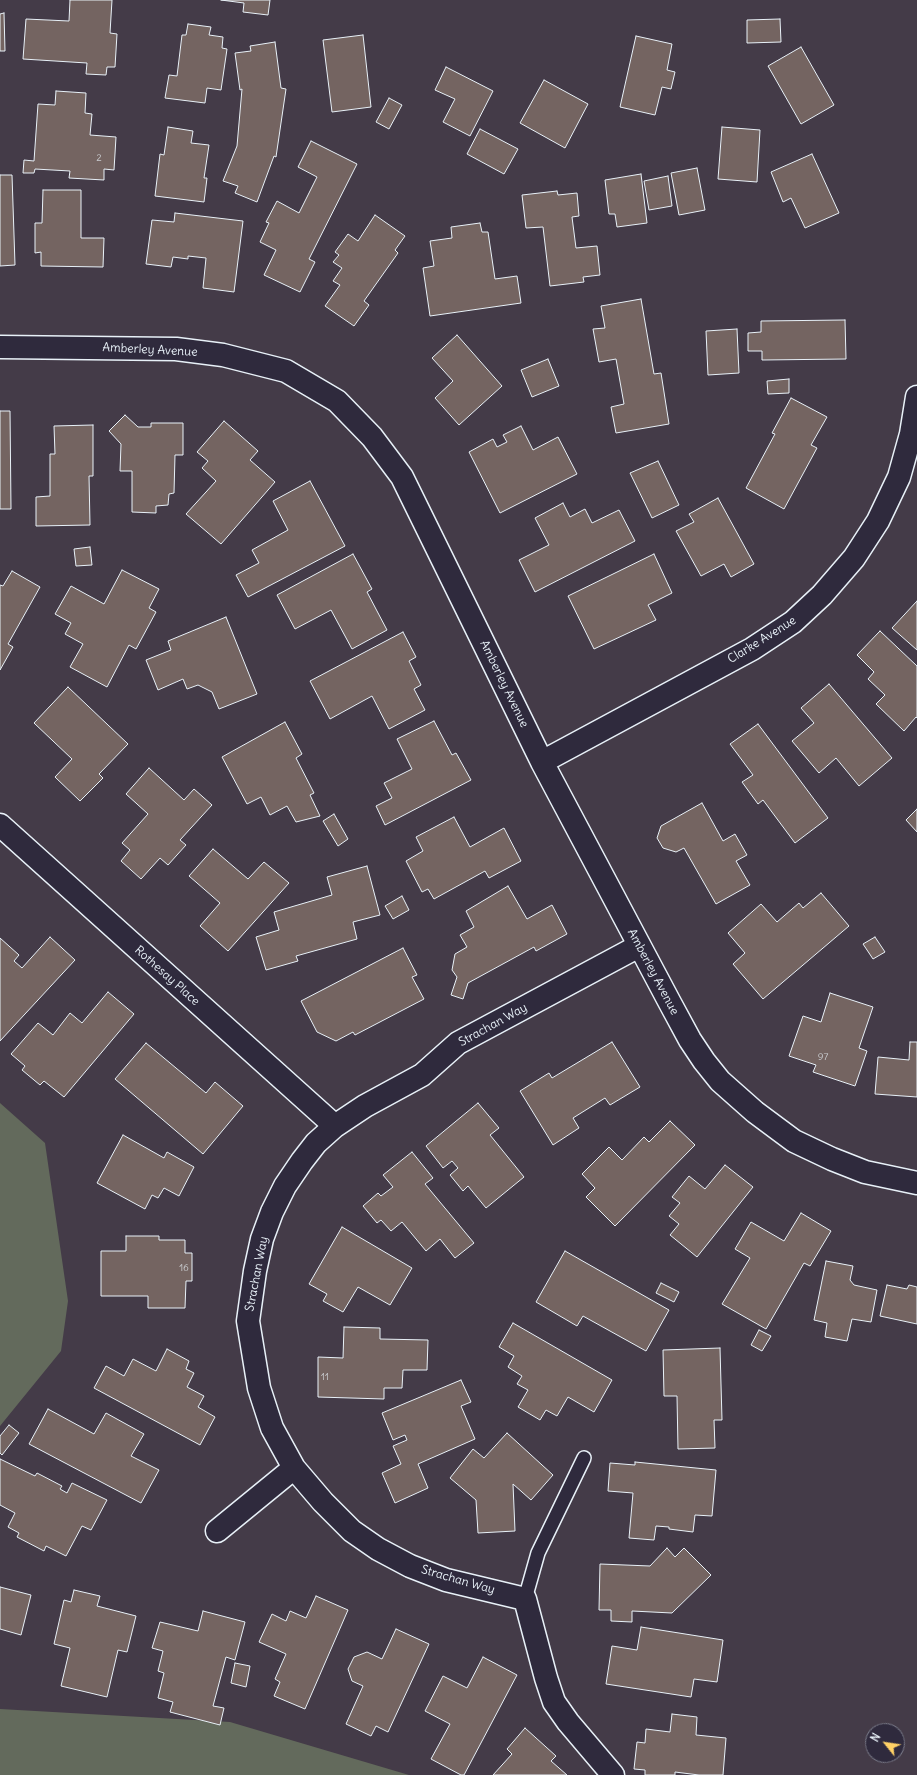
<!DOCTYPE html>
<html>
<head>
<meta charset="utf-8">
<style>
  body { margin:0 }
  #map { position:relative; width:917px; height:1775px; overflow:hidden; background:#443b48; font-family:Delius,sans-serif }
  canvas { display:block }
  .north { position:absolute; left:865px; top:1723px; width:40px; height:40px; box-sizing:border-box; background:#2f2a3d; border:1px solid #797a88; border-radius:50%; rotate:300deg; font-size:11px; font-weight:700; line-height:16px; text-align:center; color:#e8f1f8 }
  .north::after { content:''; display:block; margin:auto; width:14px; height:18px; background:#ffd166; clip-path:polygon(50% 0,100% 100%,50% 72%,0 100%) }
</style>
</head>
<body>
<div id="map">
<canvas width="917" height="1775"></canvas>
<div class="north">N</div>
</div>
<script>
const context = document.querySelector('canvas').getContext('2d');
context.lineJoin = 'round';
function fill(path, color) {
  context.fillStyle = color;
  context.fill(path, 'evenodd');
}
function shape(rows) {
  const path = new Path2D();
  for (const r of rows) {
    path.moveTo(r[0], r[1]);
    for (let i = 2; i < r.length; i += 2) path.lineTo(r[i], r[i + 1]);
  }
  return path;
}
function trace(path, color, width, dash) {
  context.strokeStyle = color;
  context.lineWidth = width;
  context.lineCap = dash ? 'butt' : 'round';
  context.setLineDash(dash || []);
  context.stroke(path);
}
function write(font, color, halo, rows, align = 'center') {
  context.font = font + ' Delius,sans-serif';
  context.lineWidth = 3.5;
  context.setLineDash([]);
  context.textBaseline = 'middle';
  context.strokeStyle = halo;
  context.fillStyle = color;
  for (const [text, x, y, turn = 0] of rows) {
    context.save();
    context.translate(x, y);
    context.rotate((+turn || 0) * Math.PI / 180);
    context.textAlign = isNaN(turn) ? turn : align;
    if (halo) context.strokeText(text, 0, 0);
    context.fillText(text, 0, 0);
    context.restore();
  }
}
const green = shape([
  [0,1103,45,1143,68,1301,61,1351,0,1426],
  [0,1709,230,1722,409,1775,0,1775]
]);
const building = shape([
  [70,0,112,0,110,33,117,34,115,67,107,67,106,75,86,74,87,63,23,59,26,19,69,21,70,0],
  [221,0,270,0,268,15,243,12,244,3,221,0],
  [4,13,5,51,0,51,0,14,4,13],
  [780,19,781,42,747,43,747,20,780,19],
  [188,24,211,27,209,35,223,37,222,48,227,49,221,90,207,88,205,103,165,98,169,75,177,76,182,35,186,35,188,24],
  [363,35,371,107,332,112,323,40,363,35],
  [636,36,672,44,667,70,675,72,671,89,662,87,655,115,620,107,636,36],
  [275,42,281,88,286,89,276,157,274,156,257,202,235,193,238,186,223,181,237,146,242,89,240,90,235,53,251,51,250,46,275,42],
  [801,47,834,105,801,124,768,66,801,47],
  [446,67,493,91,470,136,443,122,455,99,435,90,446,67],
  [544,80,588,104,565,148,520,123,544,80],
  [56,91,86,93,85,113,92,114,90,135,116,137,114,170,104,169,104,180,69,178,70,171,35,169,34,173,23,173,24,160,34,161,38,104,55,105,56,91],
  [389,98,402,105,389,129,376,122,389,98],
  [168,127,193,131,191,143,209,145,204,178,207,178,204,202,155,196,160,154,164,155,168,127],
  [722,127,760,130,757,182,718,179,722,127],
  [480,129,518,149,504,174,467,154,480,129],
  [311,141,357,164,309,259,315,262,300,292,264,275,276,250,260,242,269,223,266,222,277,201,299,213,317,177,298,167,311,141],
  [812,154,839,213,805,228,791,198,783,202,771,172,812,154],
  [697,168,705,210,679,215,671,173,697,168],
  [641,174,647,223,617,227,615,214,609,214,605,180,641,174],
  [0,175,12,175,15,265,0,266,0,175],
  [668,176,672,206,649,210,644,181,668,176],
  [43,190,81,190,81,238,104,238,103,267,41,266,41,252,35,253,35,223,42,223,43,190],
  [557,191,558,195,577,193,579,216,572,217,576,248,597,246,600,275,583,277,584,282,550,286,543,227,526,228,522,195,557,191],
  [175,213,243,221,234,292,203,288,206,258,188,256,188,259,173,257,171,267,146,264,152,220,174,222,175,213],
  [375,215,405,236,395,250,398,253,364,301,369,305,354,326,325,306,340,285,333,281,342,268,333,262,339,255,335,252,348,234,358,241,375,215],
  [480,223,482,232,488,232,495,279,517,276,521,303,430,316,423,268,434,266,430,241,452,238,451,227,480,223],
  [641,299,654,374,661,373,669,424,616,433,611,407,624,404,616,359,599,362,593,329,605,328,601,306,641,299],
  [845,320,846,359,762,360,762,351,748,351,748,333,761,332,761,321,845,320],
  [737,329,739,373,708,375,706,331,737,329],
  [457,335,502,386,459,425,435,398,453,381,432,358,457,335],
  [548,359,559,386,532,397,521,370,548,359],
  [789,379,789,393,768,394,767,381,789,379],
  [791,398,827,417,811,445,817,448,784,509,746,488,775,434,772,433,791,398],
  [0,411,10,411,11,509,0,509,0,411],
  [125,415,138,427,151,427,151,423,183,423,183,455,175,455,174,493,169,494,168,505,156,506,156,513,132,512,132,471,120,471,121,444,109,431,125,415],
  [224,421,258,451,250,460,275,482,221,544,186,514,216,481,202,468,208,461,197,452,224,421],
  [93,425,93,476,89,476,90,525,36,526,36,497,50,496,50,454,55,454,54,426,93,425],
  [521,426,533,450,558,437,577,474,500,513,469,452,493,439,497,447,507,442,503,435,521,426],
  [658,461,679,505,652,518,630,473,658,461],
  [310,481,345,546,248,597,236,575,259,563,252,550,288,530,273,501,310,481],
  [718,498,754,564,731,577,724,564,701,576,676,531,694,522,689,514,718,498],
  [563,503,570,517,585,509,592,523,619,510,635,541,535,592,519,560,549,545,535,518,563,503],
  [90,547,92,565,76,566,74,549,90,547],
  [353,554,372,589,367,592,387,630,352,649,331,610,295,629,277,595,353,554],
  [654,554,672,593,648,605,656,620,594,649,568,596,654,554],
  [122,570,159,589,149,608,156,612,136,649,129,645,107,687,70,667,83,644,65,634,71,623,55,614,71,586,104,604,122,570],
  [12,571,40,587,8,644,13,647,0,670,0,585,3,586,12,571],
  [917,601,917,650,892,628,917,601],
  [226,617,257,694,219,709,212,692,198,685,187,689,183,679,158,690,146,660,171,650,168,641,226,617],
  [880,631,917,666,917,718,916,717,904,731,876,704,885,695,868,679,874,672,857,655,880,631],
  [403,632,416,657,409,661,421,685,414,689,425,710,389,729,372,696,330,719,310,681,403,632],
  [829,684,892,758,859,786,836,758,819,773,792,741,814,723,801,708,829,684],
  [68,687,128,744,99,774,103,778,80,801,55,777,72,759,34,723,68,687],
  [434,721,452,755,456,753,471,780,385,825,376,806,392,798,384,783,412,769,397,739,434,721],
  [285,722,302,754,296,758,314,793,310,795,320,816,296,822,287,806,270,815,261,797,247,804,222,757,285,722],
  [758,724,828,818,795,843,763,800,758,804,742,782,753,775,730,744,758,724],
  [149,768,184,800,194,789,212,805,180,840,186,845,168,865,160,858,141,879,121,861,130,850,122,843,148,814,126,794,149,768],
  [702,803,723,841,735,834,747,855,736,861,750,885,716,904,684,848,676,852,663,848,657,838,661,826,702,803],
  [917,809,917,832,906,820,917,809],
  [334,814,348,839,338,846,323,821,334,814],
  [454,817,470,847,504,828,521,861,489,878,485,871,434,899,428,889,422,892,406,861,423,851,416,837,454,817],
  [213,849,248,879,264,862,289,883,228,951,200,926,220,903,189,876,213,849],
  [367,866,380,915,353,922,357,939,296,956,298,961,266,970,256,937,279,930,274,912,332,895,327,877,367,866],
  [508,886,527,919,552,905,567,934,536,951,534,947,468,983,463,999,451,995,457,977,452,970,455,954,467,947,460,935,474,927,466,911,508,886],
  [821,893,849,926,763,999,733,964,745,953,728,933,761,904,777,922,799,903,803,908,821,893],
  [402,896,409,910,393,919,385,906,402,896],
  [50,937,75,960,0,1041,0,938,19,955,14,961,22,968,50,937],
  [875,937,885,952,873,959,863,944,875,937],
  [403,948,417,975,412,977,424,999,355,1035,353,1032,336,1041,317,1032,301,1001,403,948],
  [108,992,134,1014,64,1097,44,1081,40,1085,22,1070,25,1066,11,1054,38,1023,53,1035,70,1013,82,1023,108,992],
  [830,993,873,1007,859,1048,867,1051,855,1086,813,1072,816,1065,789,1056,803,1016,821,1022,830,993],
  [612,1042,640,1087,610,1105,605,1098,573,1118,579,1128,553,1145,520,1091,549,1073,552,1078,612,1042],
  [910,1042,917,1042,917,1097,875,1094,878,1057,909,1060,910,1042],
  [146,1043,206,1093,215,1082,243,1106,203,1154,115,1079,146,1043],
  [478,1103,499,1128,490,1135,524,1177,486,1208,468,1186,463,1191,450,1175,458,1168,452,1161,443,1168,426,1146,478,1103],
  [670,1121,695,1145,615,1226,586,1197,595,1188,582,1174,609,1147,622,1160,644,1137,649,1142,670,1121],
  [123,1135,164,1158,167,1152,194,1167,179,1196,164,1188,158,1198,152,1195,145,1209,97,1183,123,1135],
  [412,1152,433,1178,425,1184,474,1243,455,1258,440,1239,426,1251,402,1222,391,1231,381,1220,377,1223,363,1206,378,1193,381,1196,393,1187,383,1175,412,1152],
  [725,1165,753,1187,697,1257,670,1235,679,1224,669,1216,680,1203,672,1197,689,1176,705,1189,725,1165],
  [801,1213,831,1231,810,1266,804,1263,766,1329,722,1304,750,1258,735,1249,751,1222,784,1241,801,1213],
  [342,1227,412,1268,390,1305,358,1287,343,1312,323,1301,327,1294,309,1284,342,1227],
  [126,1236,159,1236,159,1240,185,1240,185,1253,192,1253,192,1281,186,1281,185,1308,148,1308,148,1296,101,1296,101,1251,126,1251,126,1236],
  [565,1251,669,1310,646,1351,583,1316,577,1326,536,1302,565,1251],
  [826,1261,853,1266,850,1280,854,1285,877,1290,871,1322,852,1319,847,1341,825,1337,827,1323,814,1320,826,1261],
  [661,1283,679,1292,674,1302,656,1293,661,1283],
  [887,1285,907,1289,909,1285,917,1287,917,1324,880,1316,887,1285],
  [513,1323,612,1380,594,1412,568,1397,557,1416,546,1410,540,1420,518,1407,528,1390,517,1384,522,1376,508,1367,514,1356,499,1347,513,1323],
  [344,1327,380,1328,380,1339,428,1340,427,1370,403,1370,402,1388,384,1388,384,1399,318,1397,318,1357,343,1358,344,1327],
  [759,1330,771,1336,762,1351,751,1345,759,1330],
  [720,1348,722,1420,714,1420,715,1448,678,1449,677,1396,664,1396,663,1350,720,1348],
  [167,1349,189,1361,186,1369,194,1373,187,1387,204,1396,198,1407,215,1417,200,1445,94,1388,106,1366,124,1376,133,1359,156,1371,167,1349],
  [461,1380,471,1402,461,1406,475,1439,418,1464,428,1488,395,1503,382,1473,401,1464,393,1446,407,1440,405,1435,393,1440,382,1413,461,1380],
  [48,1409,94,1434,106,1413,144,1434,131,1456,159,1470,141,1503,29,1444,48,1409],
  [9,1425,19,1433,2,1455,0,1453,0,1436,9,1425],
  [507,1433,553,1475,531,1500,513,1484,515,1531,478,1533,476,1500,450,1478,473,1449,484,1458,507,1433],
  [0,1459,35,1476,37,1473,62,1486,60,1489,67,1493,72,1483,107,1500,91,1530,82,1526,66,1556,46,1546,44,1551,17,1537,19,1533,8,1527,15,1513,0,1505,0,1459],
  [635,1462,716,1470,712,1516,695,1515,693,1532,669,1529,669,1527,656,1526,654,1540,629,1538,633,1493,608,1491,610,1463,635,1465,635,1462],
  [667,1548,675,1557,684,1548,711,1575,672,1613,632,1611,632,1622,611,1621,611,1610,599,1610,600,1564,650,1566,667,1548],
  [0,1587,31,1595,21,1635,0,1629,0,1587],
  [74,1590,100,1596,97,1606,136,1616,127,1652,118,1650,107,1697,61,1686,70,1648,54,1644,64,1600,71,1602,74,1590],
  [316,1596,348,1610,305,1709,274,1696,280,1682,275,1679,286,1654,259,1642,272,1614,286,1621,290,1611,306,1618,316,1596],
  [203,1611,245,1622,235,1660,226,1657,213,1706,224,1708,220,1725,170,1712,173,1702,158,1698,164,1673,158,1671,163,1651,152,1648,160,1622,198,1631,203,1611],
  [641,1627,723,1640,717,1682,694,1679,691,1697,606,1684,612,1646,637,1650,641,1627],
  [396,1629,429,1644,388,1732,376,1726,371,1736,346,1724,363,1686,352,1681,348,1669,354,1657,367,1652,382,1659,396,1629],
  [483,1657,517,1675,464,1775,461,1775,431,1759,450,1724,425,1711,443,1676,467,1688,483,1657],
  [235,1663,250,1666,246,1687,231,1683,235,1663],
  [672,1714,697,1717,696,1735,726,1738,723,1775,699,1775,675,1772,675,1775,645,1775,645,1770,634,1769,637,1742,645,1743,646,1729,670,1732,672,1714],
  [525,1728,556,1756,551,1761,567,1775,493,1775,512,1754,507,1749,525,1728]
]);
const service = shape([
  [525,1599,538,1553,584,1458]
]);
const minor = shape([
  [0,825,335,1126],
  [217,1531,294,1468],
  [613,1775,568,1722,554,1702,546,1678,525,1599,446,1580,410,1566,378,1549,352,1531,323,1502,294,1468,272,1428,259,1388,248,1321,255,1271,262,1239,272,1212,285,1186,302,1161,316,1143,335,1126,365,1106,422,1075,458,1043,639,946]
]);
const tertiary = shape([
  [0,347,176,349,223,355,286,371,337,401,372,437,402,477,542,762,670,1003,690,1040,704,1061,720,1081,755,1112,794,1141,832,1159,865,1172,917,1183],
  [542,762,752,649,793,622,822,595,854,558,878,521,899,477,911,434,917,397]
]);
const numberNames = [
  ["2",99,158],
  ["97",823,1057],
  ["16",184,1268],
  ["11",325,1377]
];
const streetNames = [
  ["Amberley Avenue",150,350,3],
  ["Clarke Avenue",762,640,-32],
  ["Amberley Avenue",504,684,64],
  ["Amberley Avenue",653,972,62],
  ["Rothesay Place",167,976,42],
  ["Strachan Way",493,1025,-29],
  ["Strachan Way",257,1274,-79],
  ["Strachan Way",458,1580,16]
];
fill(green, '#636a5c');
fill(building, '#746461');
trace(building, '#e8f1f8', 1);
trace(service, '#e8f1f8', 16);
trace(minor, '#e8f1f8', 25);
trace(tertiary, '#e8f1f8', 25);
trace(service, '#2f2a3d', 13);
trace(minor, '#2f2a3d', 22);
trace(tertiary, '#2f2a3d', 22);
write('10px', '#cbced2', null, numberNames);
write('12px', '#e8f1f8', '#2f2a3d', streetNames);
</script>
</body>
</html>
